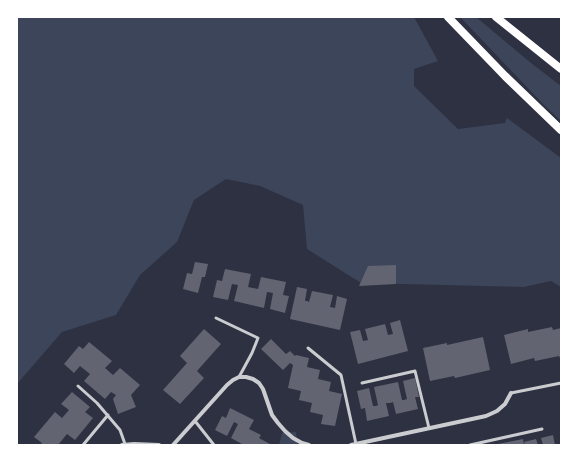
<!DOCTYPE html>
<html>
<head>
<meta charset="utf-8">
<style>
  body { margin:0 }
  #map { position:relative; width:578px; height:462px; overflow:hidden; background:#2d3142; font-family:Bitter,serif }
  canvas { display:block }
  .frame { position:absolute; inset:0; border:18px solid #fff; pointer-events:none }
</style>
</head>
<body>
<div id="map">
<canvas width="578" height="462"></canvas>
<div class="frame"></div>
</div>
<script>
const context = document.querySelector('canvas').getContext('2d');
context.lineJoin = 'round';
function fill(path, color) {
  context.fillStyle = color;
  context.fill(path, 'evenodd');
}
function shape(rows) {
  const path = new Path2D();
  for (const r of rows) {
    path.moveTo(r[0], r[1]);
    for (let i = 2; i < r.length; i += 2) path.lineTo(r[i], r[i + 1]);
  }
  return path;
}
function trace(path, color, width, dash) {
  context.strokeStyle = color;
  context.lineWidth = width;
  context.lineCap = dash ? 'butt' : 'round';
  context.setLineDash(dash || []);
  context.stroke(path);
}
const green = shape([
  [17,17,414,17,438,61,414,69,414,86,458,129,505,123,507,118,561,158,561,287,551,281,524,287,361,283,307,249,303,205,260,186,226,179,194,200,177,242,140,275,116,315,62,332,17,384],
  [460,17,476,17,531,63,561,86,561,121,545,106],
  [296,432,297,445,279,445,282,433]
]);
const building = shape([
  [195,262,208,264,205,277,202,277,198,293,183,289,187,273,192,274],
  [396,265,396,284,359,286,368,266],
  [225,269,251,274,248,287,258,289,261,277,286,282,283,295,289,296,285,313,270,309,273,293,267,292,264,308,234,301,238,285,232,284,228,300,213,297,217,280,222,281],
  [297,287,307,289,305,301,307,301,309,302,312,291,333,295,330,307,335,308,337,296,347,299,340,330,290,319],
  [400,320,408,351,358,364,350,332,360,330,363,341,368,340,365,329,385,324,388,335,393,334,390,323],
  [552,327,553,330,561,328,561,358,560,358,559,356,535,361,534,358,511,364,504,335,528,329,528,332],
  [204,329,221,344,197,371,204,378,180,404,163,390,187,363,180,356],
  [483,337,490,370,455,378,454,376,430,381,423,348,447,343,447,345],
  [271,339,286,354,290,351,295,356,296,355,309,358,307,367,320,370,318,379,331,382,329,391,342,394,335,426,321,424,323,415,310,412,312,403,299,400,301,391,288,388,293,365,290,363,283,370,261,349],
  [89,342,112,361,105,368,113,375,120,368,140,385,131,395,136,407,118,414,113,399,116,395,111,392,105,399,84,381,90,374,80,366,74,373,64,364,79,346,83,349],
  [415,378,419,397,415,397,418,409,396,414,393,402,390,403,386,403,389,416,367,421,365,408,361,409,357,391,369,388,373,406,376,406,378,405,374,387,398,382,402,400,404,400,407,399,403,381],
  [72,392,90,407,85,412,93,418,75,440,67,434,58,445,40,445,42,443,34,437,55,412,62,418,69,410,61,404],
  [230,408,254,420,249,429,261,435,259,438,270,444,270,445,242,445,242,444,231,438,238,424,234,422,227,436,215,430,222,416,226,418],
  [553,435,555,445,543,445,541,438],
  [523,439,524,445,498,445,498,444],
  [536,439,538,445,525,445,524,442]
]);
const service = shape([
  [216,318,258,338,252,353,239,377],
  [308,348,341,375,356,444],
  [362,383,415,371,429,428],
  [78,386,97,403,120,430,125,444],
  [511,393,561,383],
  [195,421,214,445],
  [83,445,108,415],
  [470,445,542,429]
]);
const minor = shape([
  [122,445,134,444,159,445],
  [173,445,227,385,233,380,239,377,246,377,253,379,259,383,263,389,272,415,278,423,285,431,293,438,302,443,309,445],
  [351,445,486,416,497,411,505,404,511,393]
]);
const secondary = shape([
  [448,17,505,76,561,130],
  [496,17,561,69]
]);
fill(green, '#3c4559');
fill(building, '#626471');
trace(service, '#caccd0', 3);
trace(minor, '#caccd0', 4);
trace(secondary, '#fff', 8);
</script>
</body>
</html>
